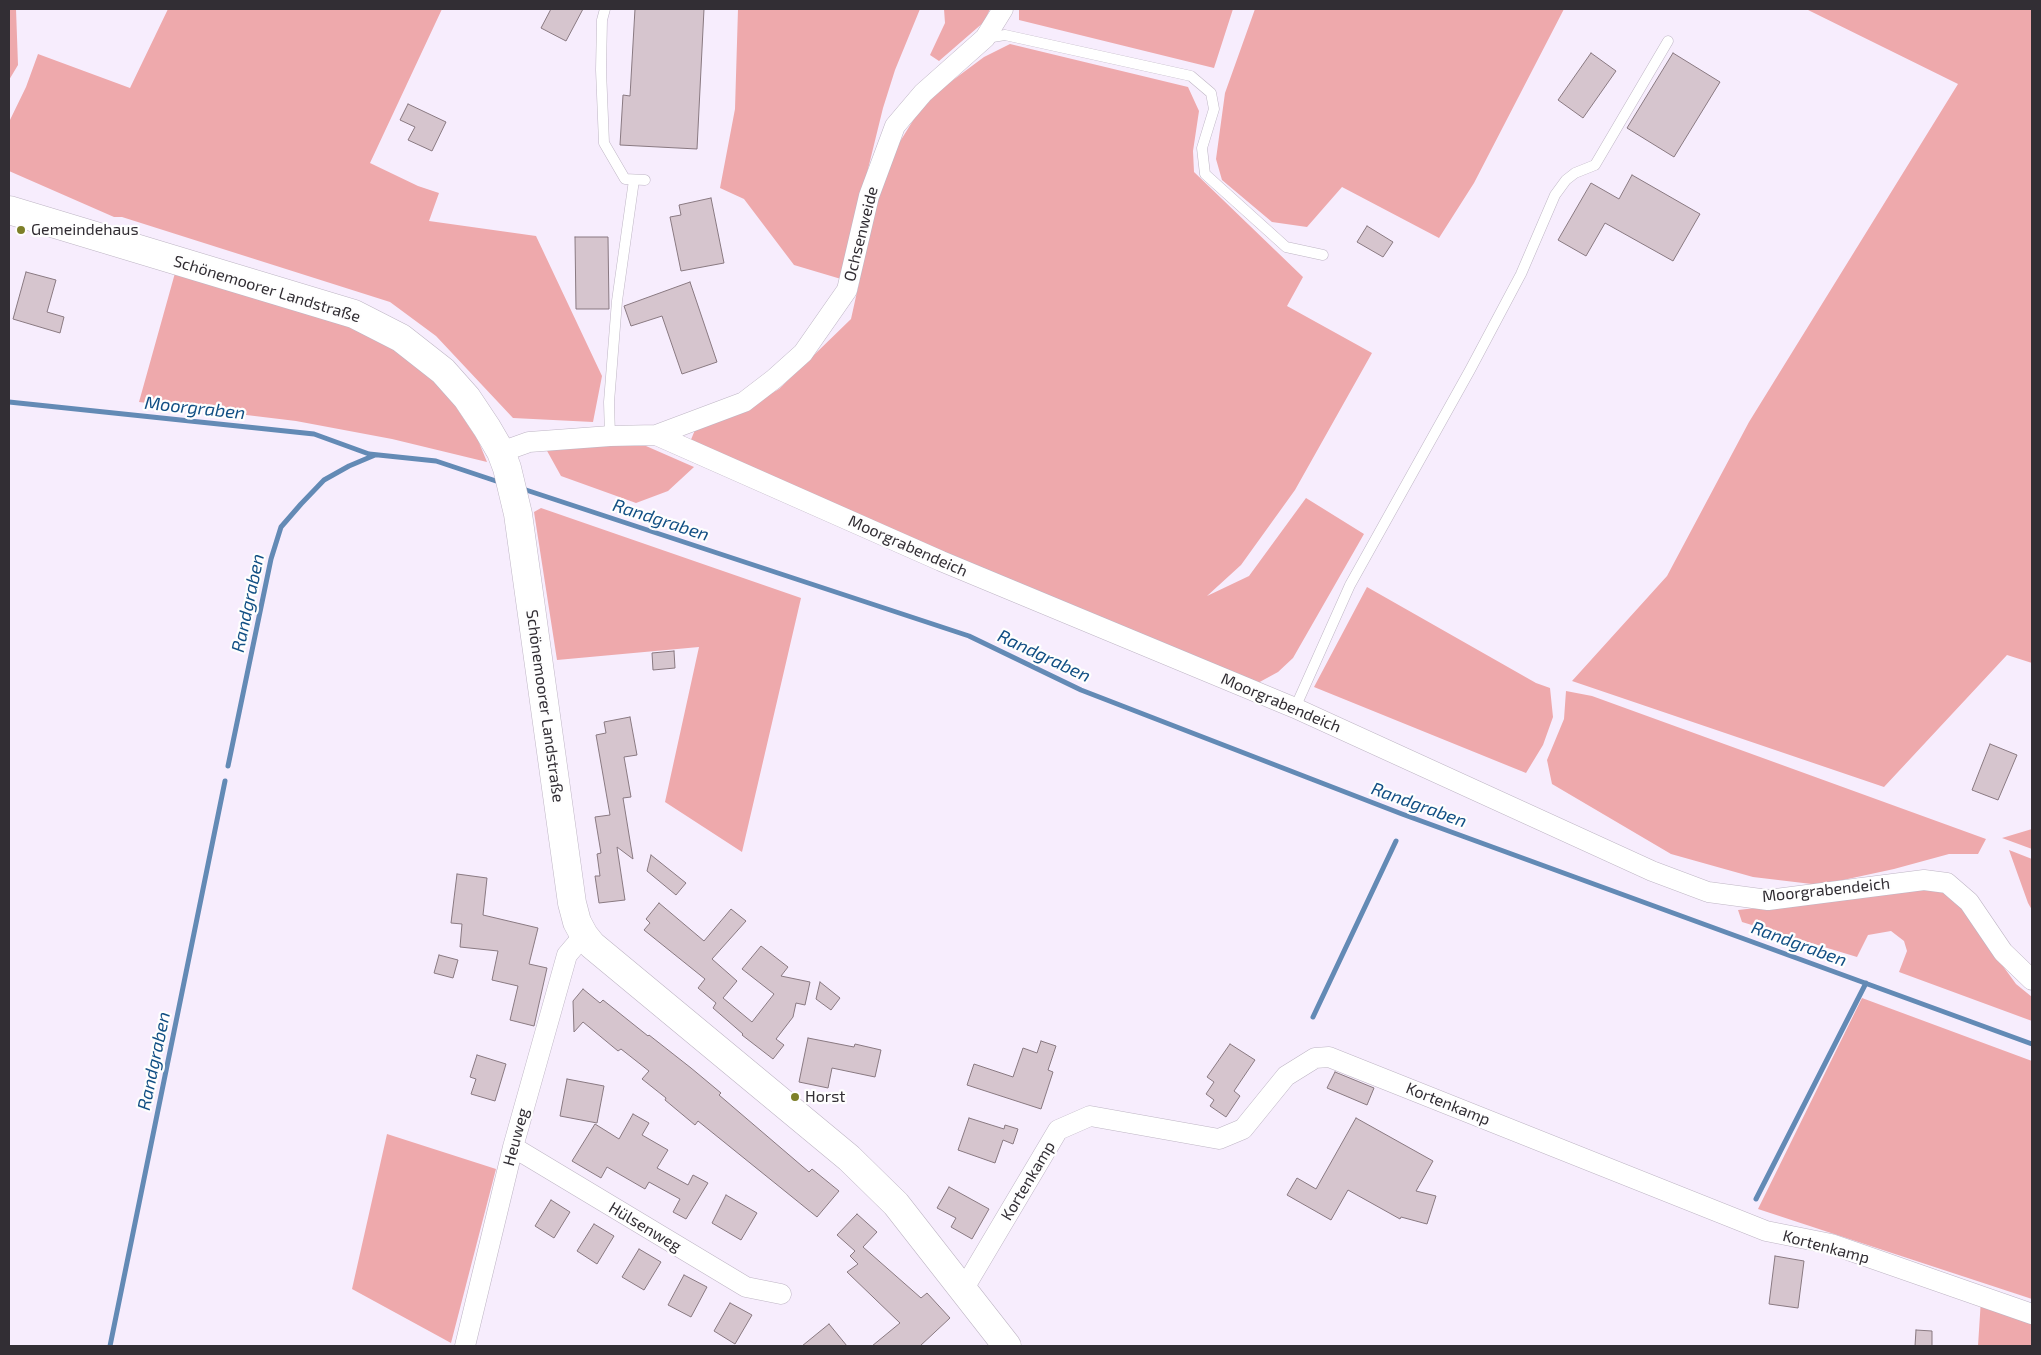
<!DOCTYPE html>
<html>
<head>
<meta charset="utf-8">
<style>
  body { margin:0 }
  #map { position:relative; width:2041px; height:1355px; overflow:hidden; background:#f7edfd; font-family:"Exo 2",sans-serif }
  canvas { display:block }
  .frame { position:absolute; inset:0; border:10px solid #322e34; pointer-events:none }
</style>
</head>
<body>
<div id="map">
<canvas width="2041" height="1355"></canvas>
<div class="frame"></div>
</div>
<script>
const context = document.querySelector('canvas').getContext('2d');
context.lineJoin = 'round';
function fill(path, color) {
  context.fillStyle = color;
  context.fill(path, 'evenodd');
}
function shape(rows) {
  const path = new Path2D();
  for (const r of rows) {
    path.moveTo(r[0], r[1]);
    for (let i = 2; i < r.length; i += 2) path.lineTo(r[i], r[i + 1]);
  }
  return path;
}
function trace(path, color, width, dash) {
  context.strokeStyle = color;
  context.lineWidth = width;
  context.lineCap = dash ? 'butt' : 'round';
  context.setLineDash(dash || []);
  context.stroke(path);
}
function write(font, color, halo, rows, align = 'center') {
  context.font = font + ' "Exo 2",sans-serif';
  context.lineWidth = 4.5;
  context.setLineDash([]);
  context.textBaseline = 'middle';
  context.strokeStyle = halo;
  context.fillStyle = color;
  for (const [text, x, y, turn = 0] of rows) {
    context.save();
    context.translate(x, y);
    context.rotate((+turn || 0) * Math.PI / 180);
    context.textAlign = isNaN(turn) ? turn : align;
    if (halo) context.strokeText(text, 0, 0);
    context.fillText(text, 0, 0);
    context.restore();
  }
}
const green = shape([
  [9,9,16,9,18,65,9,80],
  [168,9,442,9,370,163,418,186,439,193,429,221,536,236,602,376,593,422,513,418,436,336,390,302,122,217,114,217,9,171,9,122,26,87,38,54,130,88],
  [738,9,920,9,895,70,883,108,841,279,794,265,744,199,720,188,735,109],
  [944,9,990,9,984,22,939,61,930,55,945,23],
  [1019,9,1233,9,1214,68,1019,20],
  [1255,9,1564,9,1474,183,1439,238,1342,187,1307,227,1272,222,1222,180,1216,159,1225,93],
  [1806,9,2032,9,2032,663,2007,655,1884,787,1572,681,1667,576,1749,422,1958,84],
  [1010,44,1188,87,1199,111,1193,151,1194,172,1303,277,1287,306,1372,353,1295,490,1241,565,1207,596,1249,576,1306,498,1364,534,1293,658,1278,672,1256,684,1220,673,690,442,695,430,731,417,779,389,851,319,880,188,896,148,917,114,941,89,984,57],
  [175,273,353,319,434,374,478,440,487,462,392,439,296,421,139,402],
  [584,446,646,446,694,467,668,491,636,503,561,476,546,449],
  [541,508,801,598,742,852,665,802,699,647,557,660,534,512],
  [1367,587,1536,683,1550,688,1553,717,1543,745,1526,773,1314,687],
  [1566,691,1592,696,1986,839,1978,854,1949,854,1894,869,1820,885,1753,877,1671,854,1552,784,1547,760,1564,719],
  [2032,829,2032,849,2002,838],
  [2009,850,2032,859,2032,910,2028,903],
  [1926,889,1942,891,1958,904,2016,984,2032,997,2032,1021,1899,972,1907,951,1904,941,1891,931,1868,935,1857,957,1742,922,1738,910],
  [1862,998,2032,1061,2032,1299,1758,1209],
  [387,1134,496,1169,451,1343,352,1289],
  [1981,1299,2032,1324,2032,1346,1978,1346]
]);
const stream = shape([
  [9,402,314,434,369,454,436,461,502,483],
  [520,488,969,636,1081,690,1402,814,2032,1044],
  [228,766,271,559,281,527,301,504,324,480,349,466,375,455],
  [1313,1017,1396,841],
  [1756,1199,1866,983],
  [110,1346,225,781]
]);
const building = shape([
  [551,9,583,9,566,41,541,28,551,9],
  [635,9,704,9,697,149,620,145,623,95,630,96,635,9],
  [1591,53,1616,71,1583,118,1558,100,1591,53],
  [1673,53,1720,82,1674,157,1627,128,1673,53],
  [408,104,446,122,432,151,408,140,415,127,400,120,408,104],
  [1632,175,1700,214,1673,261,1605,223,1586,256,1558,240,1591,183,1619,199,1632,175],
  [711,198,724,263,681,271,670,217,681,215,679,205,711,198],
  [1367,226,1393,242,1383,257,1357,242,1367,226],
  [575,237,608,237,609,309,576,309,575,237],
  [26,272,56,280,47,312,64,317,60,333,13,319,26,272],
  [690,282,717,362,682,374,662,316,631,326,624,306,690,282],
  [674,651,675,668,653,670,652,653,674,651],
  [630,717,637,755,624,757,631,797,623,798,633,859,617,847,625,900,599,903,595,876,600,876,597,854,601,853,595,817,610,815,596,735,606,733,604,722,630,717],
  [1990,744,2017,755,1998,800,1972,790,1990,744],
  [651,855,686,883,676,895,647,871,651,855],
  [457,874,487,878,483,915,538,928,529,964,547,968,534,1026,510,1020,518,986,492,980,498,951,460,947,462,924,451,923,457,874],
  [659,903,704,941,731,909,746,921,712,959,737,981,723,998,752,1022,774,994,742,969,761,946,788,967,781,976,810,982,805,1005,796,1003,793,1017,776,1039,784,1045,773,1059,742,1035,743,1034,713,1008,716,1003,698,988,705,979,644,930,650,923,646,919,659,903],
  [439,955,458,960,453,978,434,973,439,955],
  [820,982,840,998,831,1010,816,999,820,982],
  [583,989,600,1003,603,1000,648,1036,649,1035,691,1068,721,1093,719,1095,809,1172,812,1169,839,1191,817,1217,698,1121,695,1125,665,1100,666,1098,642,1079,649,1071,621,1049,618,1051,583,1022,574,1032,573,1001,583,989],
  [808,1038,854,1047,855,1044,881,1050,875,1077,832,1068,828,1088,799,1082,808,1038],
  [1041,1041,1056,1046,1048,1070,1053,1072,1041,1109,967,1085,974,1064,1013,1077,1023,1048,1037,1053,1041,1041],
  [1230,1044,1255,1060,1234,1091,1240,1096,1226,1117,1210,1106,1214,1100,1206,1094,1214,1082,1207,1077,1230,1044],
  [477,1055,506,1064,495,1101,471,1094,476,1079,470,1077,477,1055],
  [1335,1072,1374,1088,1367,1105,1327,1088,1335,1072],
  [567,1079,604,1086,597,1123,560,1116,567,1079],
  [633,1114,649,1123,642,1135,668,1150,657,1168,688,1185,693,1175,708,1183,686,1219,673,1212,680,1199,649,1182,645,1189,607,1167,601,1178,572,1161,595,1124,619,1139,633,1114],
  [969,1118,1004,1129,1005,1125,1018,1129,1013,1144,1003,1140,995,1163,958,1150,969,1118],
  [1356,1118,1433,1161,1416,1191,1436,1196,1427,1224,1401,1217,1400,1219,1348,1190,1331,1220,1287,1195,1297,1178,1316,1189,1356,1118],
  [949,1187,989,1209,972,1239,951,1227,956,1218,937,1208,949,1187],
  [726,1195,757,1213,741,1240,712,1223,726,1195],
  [551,1200,570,1212,554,1238,535,1226,551,1200],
  [857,1214,877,1232,863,1247,921,1298,927,1293,950,1318,920,1346,872,1346,900,1323,847,1272,858,1264,850,1256,855,1251,837,1235,857,1214],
  [594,1224,614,1236,597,1264,577,1251,594,1224],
  [639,1249,661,1262,644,1290,622,1277,639,1249],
  [1775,1256,1804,1261,1798,1308,1769,1304,1775,1256],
  [684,1275,707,1287,691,1317,668,1305,684,1275],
  [730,1303,752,1315,735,1344,714,1331,730,1303],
  [829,1324,847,1346,802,1346,829,1324],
  [1916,1330,1932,1331,1932,1346,1915,1346,1916,1330]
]);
const lane = shape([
  [605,9,602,20,601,70,604,143,625,179,645,180],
  [986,38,1005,35,1191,76,1211,93,1214,109,1202,148,1205,174,1286,247,1323,255],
  [610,436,609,402,617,301,634,180],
  [1295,708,1350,585,1470,370,1521,274,1555,195,1566,180,1575,173,1595,165,1668,41]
]);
const street = shape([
  [656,435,744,402,774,379,803,353,847,290,869,196,895,126,923,93,985,38,1003,9],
  [501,452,529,442,610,436,656,435,941,561,1295,708,1652,871,1708,892,1768,900,1924,880,1947,883,1969,902,2003,952,2032,980],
  [513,1147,746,1287,781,1294],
  [963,1290,1058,1130,1090,1116,1219,1139,1243,1129,1286,1076,1315,1058,1329,1057,1766,1231,1831,1244,2032,1314],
  [465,1346,513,1147,567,955,584,935]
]);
const secondary = shape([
  [9,210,354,314,401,338,443,371,467,398,487,428,501,452,507,468,518,514,572,903,577,922,584,935,592,945,849,1158,896,1204,1007,1346]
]);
const markers = [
  [21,230,5,"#7d7f28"],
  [795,1097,5,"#7d7f28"]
];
const poiNames = [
  ["Gemeindehaus",31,230],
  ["Horst",805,1097]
];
const streetNames = [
  ["Ochsenweide",861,234,-76],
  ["Schönemoorer Landstraße",267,289,17],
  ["Moorgrabendeich",908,546,24],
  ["Moorgrabendeich",1281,703,23],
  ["Schönemoorer Landstraße",545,706,82],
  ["Moorgrabendeich",1826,890,-6],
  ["Kortenkamp",1448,1104,22],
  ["Heuweg",516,1137,-75],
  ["Kortenkamp",1028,1181,-59],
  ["Hülsenweg",645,1227,31],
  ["Kortenkamp",1826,1247,15]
];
const waterNames = [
  ["Moorgraben",195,408,6],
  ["Randgraben",661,520,18],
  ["Randgraben",248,603,-78],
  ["Randgraben",1044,656,25],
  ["Randgraben",1419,805,20],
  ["Randgraben",1799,944,20],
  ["Randgraben",154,1061,-78]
];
fill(green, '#eea9ac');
trace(stream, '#638ab5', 5);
fill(building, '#d6c5ce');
trace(building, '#897981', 1);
trace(lane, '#beb5c4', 11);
trace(street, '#beb5c4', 21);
trace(secondary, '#beb5c4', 29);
trace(lane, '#fff', 10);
trace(street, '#fff', 20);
trace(secondary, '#fff', 28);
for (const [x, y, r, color] of markers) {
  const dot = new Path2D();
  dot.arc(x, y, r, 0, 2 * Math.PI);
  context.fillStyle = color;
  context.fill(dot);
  trace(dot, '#fefefe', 2);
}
write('16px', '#322e34', '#fefefe', poiNames, 'left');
write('16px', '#322e34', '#fefefe', streetNames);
write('italic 18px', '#114f84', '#fefefe', waterNames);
</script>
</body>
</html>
